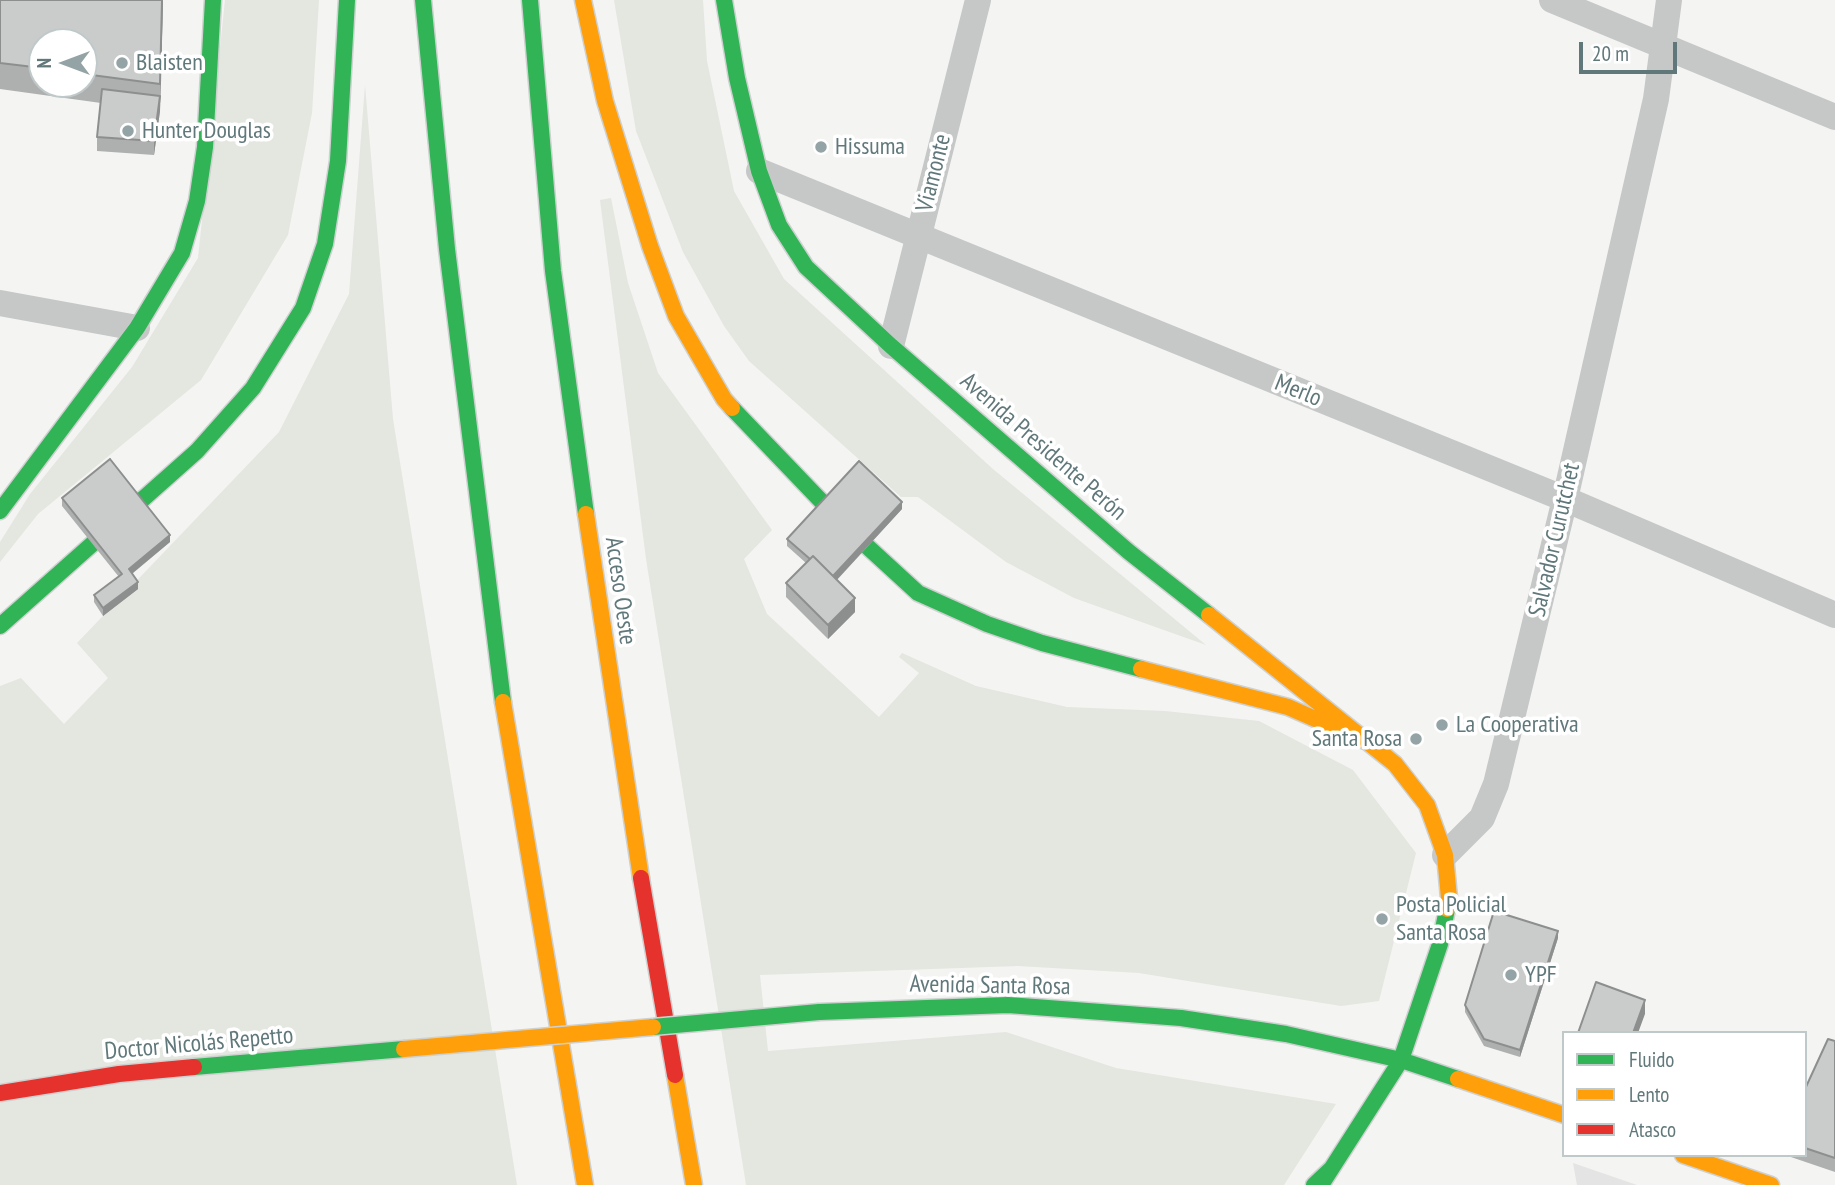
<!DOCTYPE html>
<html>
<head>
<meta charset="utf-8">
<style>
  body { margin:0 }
  #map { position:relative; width:1835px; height:1185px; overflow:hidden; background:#f4f4f3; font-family:"PT Sans Narrow",sans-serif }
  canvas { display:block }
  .legend { position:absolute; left:1562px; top:1031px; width:245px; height:126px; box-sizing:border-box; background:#fff; border:2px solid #c0c9ca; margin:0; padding:9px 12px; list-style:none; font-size:21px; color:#61787b }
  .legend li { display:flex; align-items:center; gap:14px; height:35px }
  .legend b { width:35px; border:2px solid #c0c9ca }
  .north { position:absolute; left:28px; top:28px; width:70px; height:70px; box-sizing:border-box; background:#fff; border:2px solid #c0c9ca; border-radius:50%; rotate:270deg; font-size:19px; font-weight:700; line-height:28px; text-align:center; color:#61787b }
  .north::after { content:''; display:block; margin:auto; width:24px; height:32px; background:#94a3a5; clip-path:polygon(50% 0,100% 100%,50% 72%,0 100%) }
  .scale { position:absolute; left:1579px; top:42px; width:98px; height:32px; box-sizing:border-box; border:4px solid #61787b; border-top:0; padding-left:9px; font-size:21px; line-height:24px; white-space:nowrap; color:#61787b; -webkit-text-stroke:5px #fff; paint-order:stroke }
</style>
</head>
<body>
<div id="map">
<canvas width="1835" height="1185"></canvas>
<ul class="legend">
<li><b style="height:9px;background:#30b455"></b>Fluido</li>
<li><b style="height:9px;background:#ff9f0a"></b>Lento</li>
<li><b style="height:9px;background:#e5322d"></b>Atasco</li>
</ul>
<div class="north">N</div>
<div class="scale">20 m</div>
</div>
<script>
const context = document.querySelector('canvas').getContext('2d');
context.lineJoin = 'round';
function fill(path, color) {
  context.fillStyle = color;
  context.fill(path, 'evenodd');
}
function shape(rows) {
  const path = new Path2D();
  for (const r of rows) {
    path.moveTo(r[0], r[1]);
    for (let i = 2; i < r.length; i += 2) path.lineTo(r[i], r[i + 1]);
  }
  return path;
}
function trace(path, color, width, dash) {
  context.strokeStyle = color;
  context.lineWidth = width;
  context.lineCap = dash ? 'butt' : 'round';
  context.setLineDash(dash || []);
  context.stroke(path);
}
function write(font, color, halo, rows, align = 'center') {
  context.font = font + ' "PT Sans Narrow",sans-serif';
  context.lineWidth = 7;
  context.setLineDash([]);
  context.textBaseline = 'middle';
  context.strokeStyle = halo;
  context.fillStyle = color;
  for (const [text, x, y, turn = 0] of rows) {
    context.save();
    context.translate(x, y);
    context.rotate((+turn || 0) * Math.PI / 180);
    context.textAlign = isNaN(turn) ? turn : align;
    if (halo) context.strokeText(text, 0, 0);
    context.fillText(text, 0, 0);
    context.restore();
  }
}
const built = shape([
  [1573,1163,1637,1185,1577,1185]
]);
const green = shape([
  [225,0,319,0,312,113,288,235,201,380,38,514,0,562,0,542,30,494,132,367,198,258],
  [614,0,703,0,707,61,734,191,784,279,993,469,1206,645,1074,598,1006,562,918,497,901,497,749,361,724,326,683,252,636,131],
  [365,85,393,419,517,1185,0,1185,0,686,21,678,64,724,108,678,77,643,279,432,349,294],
  [611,198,628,283,658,373,772,530,744,559,767,614,879,717,919,673,899,657,902,653,976,686,1067,707,1165,711,1259,721,1353,770,1416,853,1379,1001,1341,1006,1139,973,1018,966,760,975,768,1051,1006,1032,1116,1068,1336,1104,1284,1185,746,1185,646,559,600,200]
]);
const street = shape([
  [1552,0,1835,117],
  [759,171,1565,499,1835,615],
  [0,303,137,328],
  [891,346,978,0],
  [1445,855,1482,818,1496,784,1565,499,1656,99,1669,0]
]);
const fast = shape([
  [423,0,447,249,503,702],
  [530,0,553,271,586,514],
  [724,0,737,78,759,171,779,225,806,267,891,346,1129,552,1209,615],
  [732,408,846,527,918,593,987,624,1042,643,1141,669],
  [0,511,137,328,182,253,197,201,205,147,213,0],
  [0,626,197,451,253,388,303,308,325,244,338,161,347,0],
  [819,1012,1008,1005,1181,1018,1286,1034,1401,1060,1458,1079],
  [194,1067,404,1049],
  [1314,1185,1331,1169],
  [1321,1185,1401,1060,1440,944,1447,909]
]);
const slow = shape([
  [583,0,605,101,650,246,676,316,724,399,732,408],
  [586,514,641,878],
  [1209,615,1395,764,1427,805,1445,855,1449,898,1447,909],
  [1141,669,1288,707,1372,744],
  [503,702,585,1185],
  [675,1075,694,1185],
  [1458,1079,1564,1115],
  [1683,1155,1771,1185]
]);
const jam = shape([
  [641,878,675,1075],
  [0,1093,119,1074,194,1067]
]);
const fastBridge = shape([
  [653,1027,819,1012]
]);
const slowBridge = shape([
  [404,1049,653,1027]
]);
const wall = shape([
  [0,0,163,0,160,111,154,155,97,151,97,137,101,103,0,89],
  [42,42,84,42,84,84,42,84],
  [62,498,170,542,132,574,138,589,103,616,94,602,94,595,119,577,62,506],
  [902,509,837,580,855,612,828,639,786,597,786,583,806,563,787,546,787,539],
  [1558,938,1520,1057,1484,1046,1465,1012,1465,1005],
  [1835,1041,1835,1172,1785,1155,1805,1155,1805,1089]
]);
const shadedWall = shape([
  [162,0,163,0,160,111,160,84],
  [160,96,160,111,154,155,154,141],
  [902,502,902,509,831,586,831,579],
  [170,535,170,542,129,576,129,569],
  [138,582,138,589,103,616,103,608],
  [855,598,855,612,828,639,828,625],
  [1558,931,1558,938,1520,1057,1520,1050],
  [1645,1000,1645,1014,1638,1033,1633,1033]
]);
const building = shape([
  [0,0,162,0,160,84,84,74,84,42,42,42,42,68,0,63,0,0],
  [102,89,160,96,154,141,97,137,102,89],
  [110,459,170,535,129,569,138,582,103,608,94,595,122,574,62,498,110,459],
  [859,461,902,502,833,576,813,556,810,559,787,539,859,461],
  [813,556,855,598,828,625,786,583,813,556],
  [1494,911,1558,931,1520,1050,1484,1039,1465,1005,1494,911],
  [1596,982,1645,1000,1633,1033,1578,1033,1596,982],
  [1828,1039,1835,1041,1835,1158,1805,1148,1805,1089,1828,1039]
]);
const markers = [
  [122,63,7,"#94a3a5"],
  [128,131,7,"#94a3a5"],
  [821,147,7,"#94a3a5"],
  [1442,725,7,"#94a3a5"],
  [1416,739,7,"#94a3a5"],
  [1382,919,7,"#94a3a5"],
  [1511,975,7,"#94a3a5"]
];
const poiNames = [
  ["Blaisten",136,63],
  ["Hunter Douglas",142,131],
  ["Hissuma",835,147],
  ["La Cooperativa",1456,725],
  ["Santa Rosa",1402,739,"right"],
  ["Posta Policial",1396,905],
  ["Santa Rosa",1396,933],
  ["YPF",1525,975]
];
const streetNames = [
  ["Viamonte",934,173,-76],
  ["Merlo",1298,391,22],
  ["Avenida Presidente Perón",1043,447,41],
  ["Salvador Curutchet",1555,540,-77],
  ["Acceso Oeste",620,591,82],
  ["Avenida Santa Rosa",990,986,1],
  ["Doctor Nicolás Repetto",199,1044,-5]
];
fill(built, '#e3e4e3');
fill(green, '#e4e6e0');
trace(fast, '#cfd1d1', 19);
trace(slow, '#cfd1d1', 19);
trace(jam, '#cfd1d1', 19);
trace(street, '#c6c8c8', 26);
trace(fast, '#30b455', 16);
trace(slow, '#ff9f0a', 16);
trace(jam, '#e5322d', 16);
trace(fastBridge, '#cfd1d1', 19, []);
trace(slowBridge, '#cfd1d1', 19, []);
trace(fastBridge, '#30b455', 16);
trace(slowBridge, '#ff9f0a', 16);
fill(wall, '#aeafaf');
fill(shadedWall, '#8d8f8f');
fill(building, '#cacccc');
trace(building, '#8d8f8f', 2);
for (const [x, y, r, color] of markers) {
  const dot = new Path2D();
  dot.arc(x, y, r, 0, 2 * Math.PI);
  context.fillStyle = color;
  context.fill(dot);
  trace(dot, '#fff', 2.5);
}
write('24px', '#61787b', '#fff', poiNames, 'left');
write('24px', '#61787b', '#fff', streetNames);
</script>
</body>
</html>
